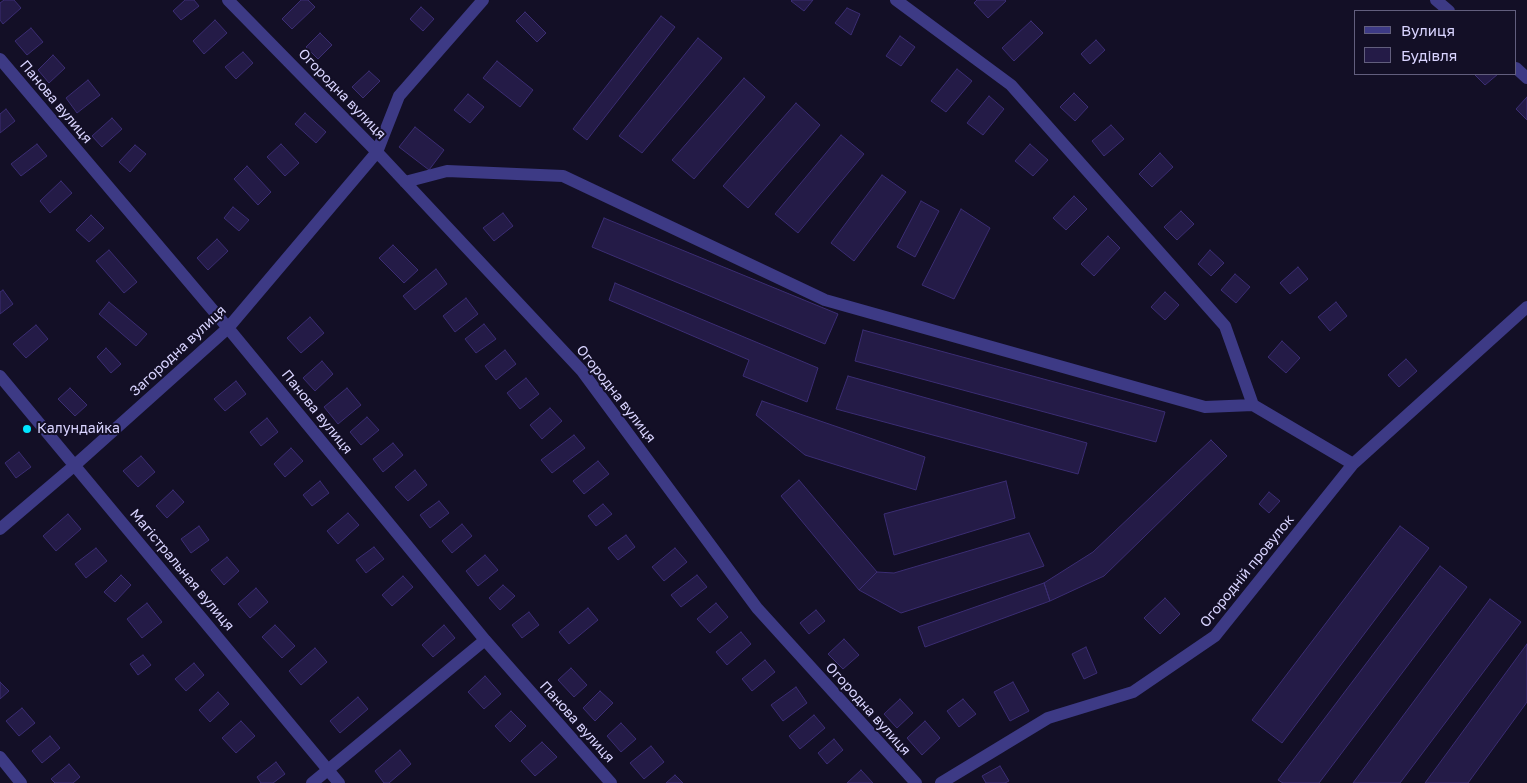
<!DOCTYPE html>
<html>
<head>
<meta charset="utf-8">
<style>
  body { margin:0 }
  #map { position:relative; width:1527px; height:783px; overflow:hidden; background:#130f26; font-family:"Golos Text",sans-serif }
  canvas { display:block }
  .legend { position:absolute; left:1354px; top:10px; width:162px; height:65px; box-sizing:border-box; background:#130f26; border:1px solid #625e7d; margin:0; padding:6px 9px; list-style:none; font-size:15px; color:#d9d4ff }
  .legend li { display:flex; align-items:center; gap:10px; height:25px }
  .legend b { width:25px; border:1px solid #625e7d }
</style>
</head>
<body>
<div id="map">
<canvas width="1527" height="783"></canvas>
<ul class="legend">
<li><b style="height:6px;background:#3d3a85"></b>Вулиця</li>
<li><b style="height:14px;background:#241b47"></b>Будівля</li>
</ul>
</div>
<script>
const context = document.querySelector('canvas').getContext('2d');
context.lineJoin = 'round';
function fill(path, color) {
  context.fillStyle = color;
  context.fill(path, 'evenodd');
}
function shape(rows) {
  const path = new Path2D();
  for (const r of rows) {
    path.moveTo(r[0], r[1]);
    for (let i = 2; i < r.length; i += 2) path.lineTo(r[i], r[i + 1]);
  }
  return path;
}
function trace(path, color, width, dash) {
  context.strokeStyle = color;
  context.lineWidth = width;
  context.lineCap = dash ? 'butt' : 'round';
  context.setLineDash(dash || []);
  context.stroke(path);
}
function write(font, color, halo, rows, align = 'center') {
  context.font = font + ' "Golos Text",sans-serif';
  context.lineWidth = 4;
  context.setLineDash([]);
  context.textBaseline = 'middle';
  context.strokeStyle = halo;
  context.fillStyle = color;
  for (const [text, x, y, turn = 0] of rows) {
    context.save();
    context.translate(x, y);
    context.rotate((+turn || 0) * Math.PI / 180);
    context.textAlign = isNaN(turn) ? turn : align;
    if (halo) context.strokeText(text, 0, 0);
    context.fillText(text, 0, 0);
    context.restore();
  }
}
const building = shape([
  [4,0,14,0,21,8,3,24,0,20,0,3,4,0],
  [185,0,194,0,199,6,181,20,173,11,185,0],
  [301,0,308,0,315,7,292,29,282,19,301,0],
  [792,0,813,0,804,11,791,1,792,0],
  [977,0,1005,0,1006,1,988,18,974,3,977,0],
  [421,7,434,19,423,31,410,19,421,7],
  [847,8,860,14,851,35,835,23,847,8],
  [525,12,546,33,537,42,516,21,525,12],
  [661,16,675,27,587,140,573,129,661,16],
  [215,20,227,33,204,54,193,41,215,20],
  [1031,21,1043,33,1014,61,1002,48,1031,21],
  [31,28,43,42,27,55,15,41,31,28],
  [320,33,332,45,318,59,306,47,320,33],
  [900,36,915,47,901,66,886,56,900,36],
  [698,38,722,58,642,153,619,136,698,38],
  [1096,40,1105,50,1090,64,1081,54,1096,40],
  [243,52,253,63,236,79,225,67,243,52],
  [53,55,65,68,49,83,38,70,53,55],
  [497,61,533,90,520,107,483,78,497,61],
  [957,69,972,81,946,112,931,101,957,69],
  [369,71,380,81,363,98,352,87,369,71],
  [1474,74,1498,74,1485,85,1474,74],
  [744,78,765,97,694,179,672,160,744,78],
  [88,80,100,95,77,113,66,98,88,80],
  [1074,93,1088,107,1075,121,1060,107,1074,93],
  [468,94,484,107,470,123,454,110,468,94],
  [989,96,1004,109,983,135,967,123,989,96],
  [1527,97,1527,120,1516,109,1527,97],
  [796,103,820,125,748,208,723,186,796,103],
  [6,109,15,121,0,133,0,114,6,109],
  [305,113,326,132,316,143,295,124,305,113],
  [112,118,122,129,102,147,92,136,112,118],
  [1111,125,1124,139,1104,156,1092,141,1111,125],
  [415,127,444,150,429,170,399,147,415,127],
  [841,135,864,154,798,233,775,214,841,135],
  [37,144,47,156,21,176,11,164,37,144],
  [281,144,299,163,285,176,267,157,281,144],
  [1030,144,1048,160,1033,176,1015,161,1030,144],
  [135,145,146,154,130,172,119,162,135,145],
  [1160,153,1173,167,1152,187,1139,174,1160,153],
  [247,166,271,192,258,205,234,179,247,166],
  [882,175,906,192,854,261,831,243,882,175],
  [61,181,72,193,50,213,40,201,61,181],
  [1074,196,1087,209,1066,230,1053,218,1074,196],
  [921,201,939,211,915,257,897,247,921,201],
  [233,207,249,220,239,231,224,218,233,207],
  [961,209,990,228,954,299,922,285,961,209],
  [1181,211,1194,224,1177,240,1164,227,1181,211],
  [503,213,513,226,494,241,483,228,503,213],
  [91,215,104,228,89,242,76,230,91,215],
  [604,218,838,314,825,344,592,247,604,218],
  [1108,236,1120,248,1094,276,1081,264,1108,236],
  [217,239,228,251,208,270,197,258,217,239],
  [393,245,418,270,404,283,379,258,393,245],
  [109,250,137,282,124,293,96,261,109,250],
  [1210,250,1224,263,1211,276,1198,264,1210,250],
  [1298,267,1308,279,1290,294,1280,283,1298,267],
  [436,269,447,284,415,310,403,296,436,269],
  [1235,274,1250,287,1236,303,1221,290,1235,274],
  [615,283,818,368,807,402,743,376,749,360,609,300,615,283],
  [3,290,13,304,0,314,0,292,3,290],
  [1165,292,1179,305,1165,320,1151,307,1165,292],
  [466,298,478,314,455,332,443,316,466,298],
  [109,302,147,334,136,346,99,314,109,302],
  [1336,302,1347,316,1330,331,1318,317,1336,302],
  [310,317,324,333,301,353,287,338,310,317],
  [484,324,496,339,476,353,465,339,484,324],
  [36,325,48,339,26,358,13,344,36,325],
  [863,330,1165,412,1156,442,855,361,863,330],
  [1282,341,1300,358,1286,373,1268,357,1282,341],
  [106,348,121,364,111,373,97,357,106,348],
  [505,350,516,364,496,380,485,366,505,350],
  [1406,359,1417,371,1399,387,1388,375,1406,359],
  [322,361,333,374,315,391,303,378,322,361],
  [848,376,1087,443,1078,474,836,409,848,376],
  [526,378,539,394,520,409,507,393,526,378],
  [236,381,246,394,225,411,214,399,236,381],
  [70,388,87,405,75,416,58,399,70,388],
  [347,388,361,405,338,424,324,407,347,388],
  [762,401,925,457,916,490,805,455,756,415,762,401],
  [550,408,562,421,542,439,530,425,550,408],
  [367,417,379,430,361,445,350,432,367,417],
  [267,418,278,432,261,446,250,432,267,418],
  [574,435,585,448,552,473,541,460,574,435],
  [1211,440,1227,456,1104,576,1050,601,1044,583,1093,552,1211,440],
  [393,443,403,455,383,472,373,459,393,443],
  [291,448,303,461,285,477,274,464,291,448],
  [19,452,31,467,16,478,5,463,19,452],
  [141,456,155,472,138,487,123,471,141,456],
  [598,461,609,474,584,494,573,481,598,461],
  [415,470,427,485,408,501,395,487,415,470],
  [799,480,877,572,859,590,781,496,799,480],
  [320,481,329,493,312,506,303,495,320,481],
  [1006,481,1015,518,894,555,884,514,1006,481],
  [173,490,184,502,167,518,156,506,173,490],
  [1269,492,1280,501,1269,513,1259,504,1269,492],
  [439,501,449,513,430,528,420,515,439,501],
  [603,504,612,514,596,526,588,516,603,504],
  [348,513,359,525,338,544,327,531,348,513],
  [68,514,81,529,56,551,43,536,68,514],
  [462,524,472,536,452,553,442,541,462,524],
  [199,526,209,540,191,553,181,539,199,526],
  [1400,526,1429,548,1282,743,1252,720,1400,526],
  [1029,533,1044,566,901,613,859,590,877,572,894,573,1029,533],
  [626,535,635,547,618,560,608,548,626,535],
  [374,547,384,559,366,573,356,560,374,547],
  [96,548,107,561,86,578,75,564,96,548],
  [675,548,687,562,664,581,652,567,675,548],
  [485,555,498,570,478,586,466,571,485,555],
  [227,557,239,571,224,585,211,570,227,557],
  [1440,566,1467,587,1319,783,1283,783,1278,780,1440,566],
  [121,575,131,585,115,602,104,592,121,575],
  [697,575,707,587,681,607,671,595,697,575],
  [403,576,413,587,392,606,382,595,403,576],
  [1044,583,1050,601,925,647,918,627,1044,583],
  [503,585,515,596,500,610,489,598,503,585],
  [256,588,268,602,250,618,238,604,256,588],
  [1165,598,1180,614,1160,634,1144,618,1165,598],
  [1490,599,1521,622,1400,783,1353,783,1490,599],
  [147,603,162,622,142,638,127,619,147,603],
  [716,603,728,617,710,633,697,619,716,603],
  [588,608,598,620,569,644,559,632,588,608],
  [816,610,825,621,809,634,800,623,816,610],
  [529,612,539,625,522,638,512,625,529,612],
  [275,625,295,646,282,658,262,637,275,625],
  [444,625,455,638,433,657,422,645,444,625],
  [741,632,751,644,727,665,716,652,741,632],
  [844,639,859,655,843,669,828,654,844,639],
  [1527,644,1527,702,1468,783,1425,783,1527,644],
  [1086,647,1097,673,1084,679,1072,654,1086,647],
  [315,648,327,662,301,685,289,671,315,648],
  [143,655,151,665,138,675,130,664,143,655],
  [765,660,775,672,752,691,742,679,765,660],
  [194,663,204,675,186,691,175,679,194,663],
  [571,668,587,685,574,697,558,680,571,668],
  [485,676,501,694,484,709,468,692,485,676],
  [0,682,9,691,0,699,0,682],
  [1013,682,1029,711,1010,721,994,692,1013,682],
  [796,687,807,703,783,721,771,705,796,687],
  [600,691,613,703,595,721,583,708,600,691],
  [218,692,229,704,210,722,199,710,218,692],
  [358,697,368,709,340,733,330,721,358,697],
  [900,699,913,713,897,728,884,714,900,699],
  [963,699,976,714,959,727,947,711,963,699],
  [22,708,35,723,19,736,6,721,22,708],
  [511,711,526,726,510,742,495,726,511,711],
  [814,715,825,728,800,749,789,736,814,715],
  [241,721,255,736,236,753,222,738,241,721],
  [925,721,940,738,922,755,907,738,925,721],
  [621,723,636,739,621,752,607,736,621,723],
  [50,736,60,748,42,763,32,751,50,736],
  [834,739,843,750,827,764,818,753,834,739],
  [542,742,557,757,535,776,521,761,542,742],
  [651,746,664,762,644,779,630,763,651,746],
  [400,750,411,764,389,783,384,783,375,771,400,750],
  [276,762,285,774,273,783,261,783,257,777,276,762],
  [69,764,80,777,73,783,55,783,51,779,69,764],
  [1000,766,1009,781,1005,783,986,783,982,776,1000,766],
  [861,770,873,783,847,783,861,770],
  [675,775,683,783,666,783,675,775]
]);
const minor = shape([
  [228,0,377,152,582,371,757,608,916,783],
  [896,0,1011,85,1225,326,1253,405],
  [1436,0,1449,11],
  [0,59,228,328,485,640,611,783],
  [1516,68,1527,78],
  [405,182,447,171,563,176,825,300,1205,407,1253,405,1353,464],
  [0,376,339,783],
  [0,529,75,465,228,328,377,152,399,96,483,0],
  [0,757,21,783],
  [312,783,485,640],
  [941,783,1048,718,1133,692,1215,636,1353,464,1527,307]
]);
const markers = [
  [27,429,5,"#00e5ff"]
];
const streetNames = [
  ["Огородна вулиця",342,94,46],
  ["Панова вулиця",56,102,50],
  ["Загородна вулиця",178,351,-43],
  ["Огородна вулиця",616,394,52],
  ["Панова вулиця",317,412,51],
  ["Магістральная вулиця",182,570,50],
  ["Огородній провулок",1247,571,-51],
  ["Огородна вулиця",868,709,48],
  ["Панова вулиця",577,722,48]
];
const poiNames = [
  ["Калундайка",37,429]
];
fill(building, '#241b47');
trace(building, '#3b2d73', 1);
trace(minor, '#3d3a85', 12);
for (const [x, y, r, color] of markers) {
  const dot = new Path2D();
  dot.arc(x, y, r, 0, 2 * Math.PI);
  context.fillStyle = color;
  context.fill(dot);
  trace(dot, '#130f26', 2);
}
write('14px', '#d9d4ff', '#130f26', streetNames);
write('14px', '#d9d4ff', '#130f26', poiNames, 'left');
</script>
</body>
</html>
